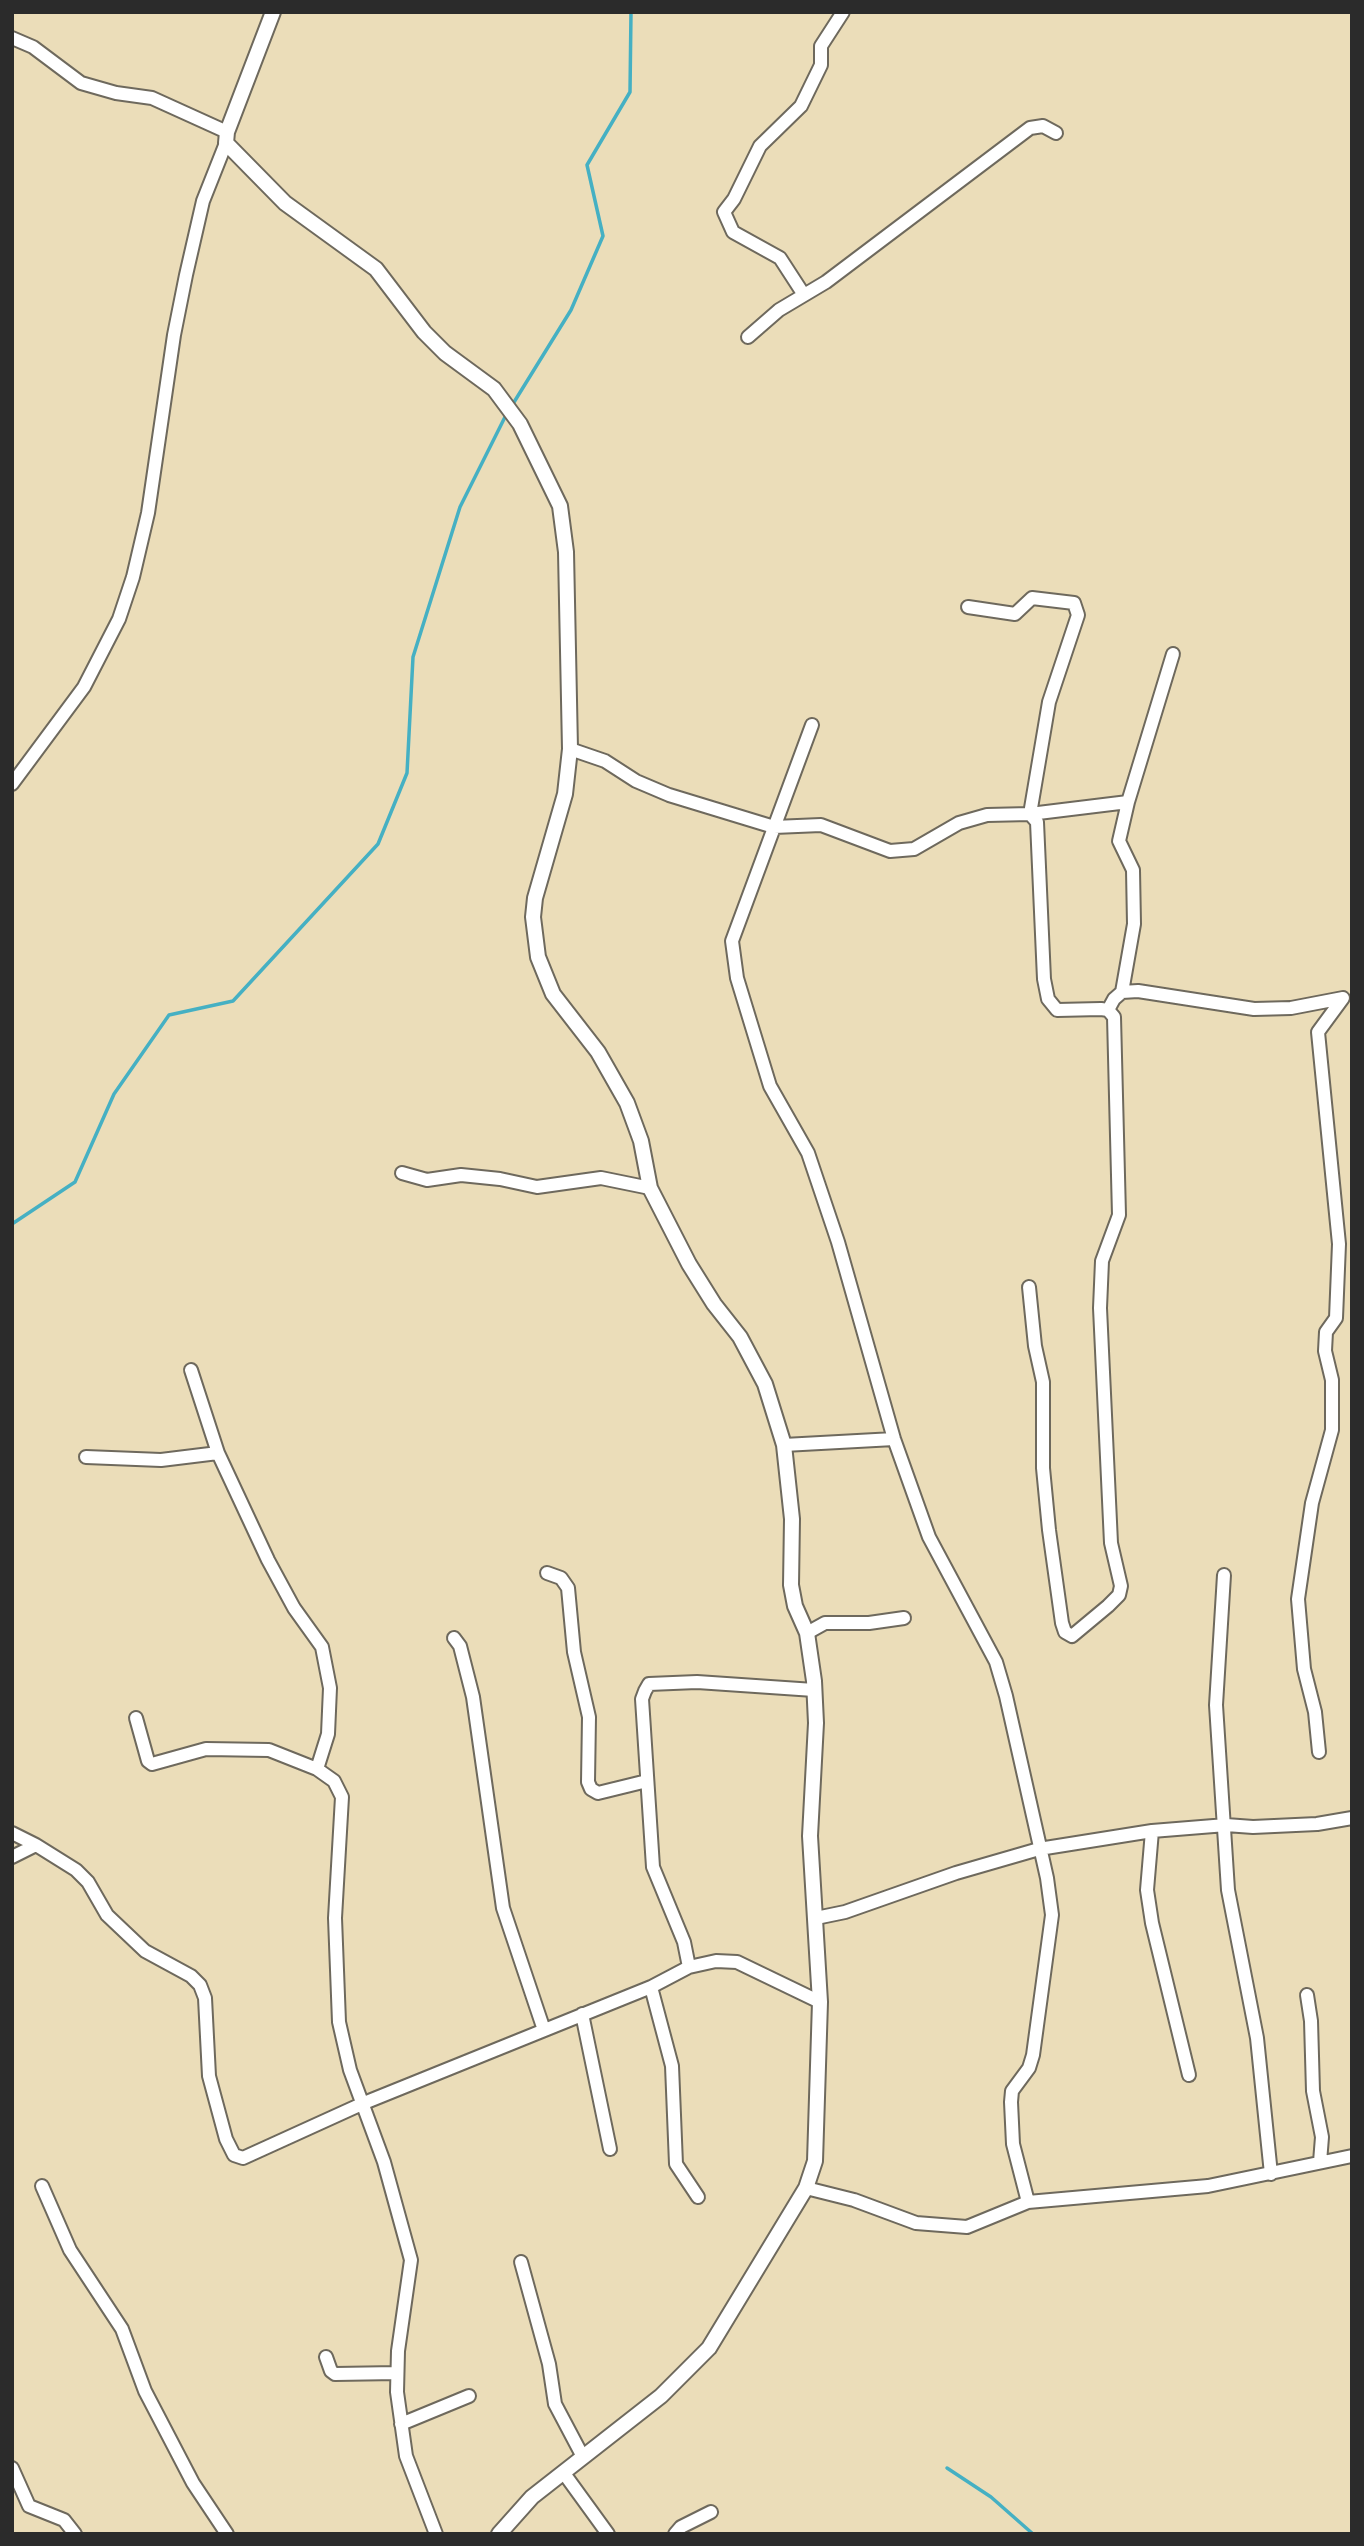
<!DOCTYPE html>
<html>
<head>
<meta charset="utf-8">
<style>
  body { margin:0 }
  #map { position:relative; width:1364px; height:2546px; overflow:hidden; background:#ebddb9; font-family:Caveat,sans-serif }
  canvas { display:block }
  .frame { position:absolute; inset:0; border:14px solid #2b2b2b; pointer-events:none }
</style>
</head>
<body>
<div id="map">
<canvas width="1364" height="2546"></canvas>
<div class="frame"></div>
</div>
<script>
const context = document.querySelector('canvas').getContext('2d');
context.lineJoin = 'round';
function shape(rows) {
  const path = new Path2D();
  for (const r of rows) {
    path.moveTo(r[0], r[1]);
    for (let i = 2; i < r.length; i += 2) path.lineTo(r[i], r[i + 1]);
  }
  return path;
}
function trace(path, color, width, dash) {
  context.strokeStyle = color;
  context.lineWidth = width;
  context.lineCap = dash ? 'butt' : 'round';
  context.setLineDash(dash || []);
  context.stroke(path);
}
const stream = shape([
  [511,407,571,310,603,236,587,165,630,92,631,12],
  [12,1224,75,1182,114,1094,169,1015,233,1001,378,844,407,773,413,657,460,507,507,413],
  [947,2468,991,2497,1033,2534]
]);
const minor = shape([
  [12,38,33,47,81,83,116,93,152,98,227,132],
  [804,295,780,258,733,232,724,212,734,199,760,146,801,106,821,65,821,46,843,12],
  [748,337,779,310,826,282,1030,128,1043,126,1056,133],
  [968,607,1015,614,1032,598,1074,603,1078,615,1049,702,1030,814,1128,802,1173,654],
  [812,725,732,941,737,978,770,1086,808,1153,838,1242,894,1439,929,1537,996,1662,1006,1696,1047,1878,1052,1915,1033,2055,1029,2068,1012,2091,1011,2102,1013,2144,1028,2202],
  [570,749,605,761,636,781,669,795,774,827,821,825,890,851,914,849,959,823,987,815,1030,814,1037,822,1044,979,1048,999,1057,1010,1101,1009,1108,1010,1114,1017,1119,1215,1102,1261,1100,1308,1111,1543,1121,1586,1119,1595,1108,1606,1072,1636,1065,1632,1062,1623,1049,1530,1043,1468,1043,1382,1035,1346,1029,1287],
  [12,784,84,687,119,619,133,577,148,513,174,335,186,275,203,201,226,143],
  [1122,992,1134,924,1133,870,1119,841,1128,802],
  [1108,1010,1114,999,1122,992,1138,991,1254,1009,1291,1008,1343,998,1318,1032,1339,1244,1336,1318,1326,1332,1325,1351,1332,1380,1332,1430,1312,1503,1298,1599,1304,1669,1315,1712,1319,1752],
  [402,1173,427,1180,461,1175,500,1179,537,1187,601,1178,650,1188],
  [191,1370,218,1453,268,1560,294,1608,322,1647,330,1688,328,1734,317,1769],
  [784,1445,894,1439],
  [86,1457,161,1460,218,1453],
  [547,1573,561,1578,568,1588,574,1652,589,1717,588,1782,591,1789,598,1793,647,1781],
  [1224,1575,1216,1705,1228,1890,1257,2038,1271,2174],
  [807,1633,825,1623,869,1623,904,1618],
  [454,1638,460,1646,473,1697,503,1908,544,2030],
  [136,1718,148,1761,152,1764,206,1749,269,1750,317,1769,334,1781,342,1797,335,1918,339,2022,350,2070,384,2162,411,2260,398,2351,397,2392,406,2456,436,2534],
  [1152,1831,1147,1890,1152,1923,1189,2075],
  [12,1833,36,1845,12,1857],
  [36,1845,76,1870,88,1882,107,1915,145,1951,191,1976,200,1985,205,1998,209,2076,226,2139,234,2155,243,2158,364,2103,651,1987,689,1967,716,1961,737,1962,820,2002],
  [816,1918,845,1912,956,1873,1039,1849,1152,1831,1226,1825,1253,1827,1317,1824,1352,1818],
  [689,1967,684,1942,653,1867,642,1699,645,1691,649,1684,697,1682,814,1690],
  [651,1987,672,2066,676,2164,698,2197],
  [1307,1995,1311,2021,1313,2091,1322,2137,1320,2162],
  [582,2014,610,2149],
  [42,2186,70,2250,122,2329,145,2391,193,2483,227,2534],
  [806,2188,854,2200,916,2223,967,2227,1028,2202,1208,2186,1352,2156],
  [521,2262,549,2364,555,2404,583,2457],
  [326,2357,331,2371,335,2374,397,2373],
  [401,2424,469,2396],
  [12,2468,29,2506,64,2520,75,2534],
  [563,2472,608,2534],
  [675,2534,681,2527,711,2512]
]);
const tertiary = shape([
  [273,12,227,132,226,143,285,203,376,269,424,332,445,353,494,389,520,424,560,506,566,552,570,749,565,794,535,898,533,917,538,957,553,994,598,1052,627,1103,641,1141,650,1188,689,1264,714,1304,740,1337,765,1384,784,1445,792,1519,791,1585,795,1606,807,1633,814,1681,816,1723,810,1836,820,2002,815,2161,806,2188,709,2348,661,2396,532,2497,499,2534]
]);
trace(stream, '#45b0c3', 3.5);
trace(minor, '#6e695d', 16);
trace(tertiary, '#6e695d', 18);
trace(minor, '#fff', 12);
trace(tertiary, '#fff', 14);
</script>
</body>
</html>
